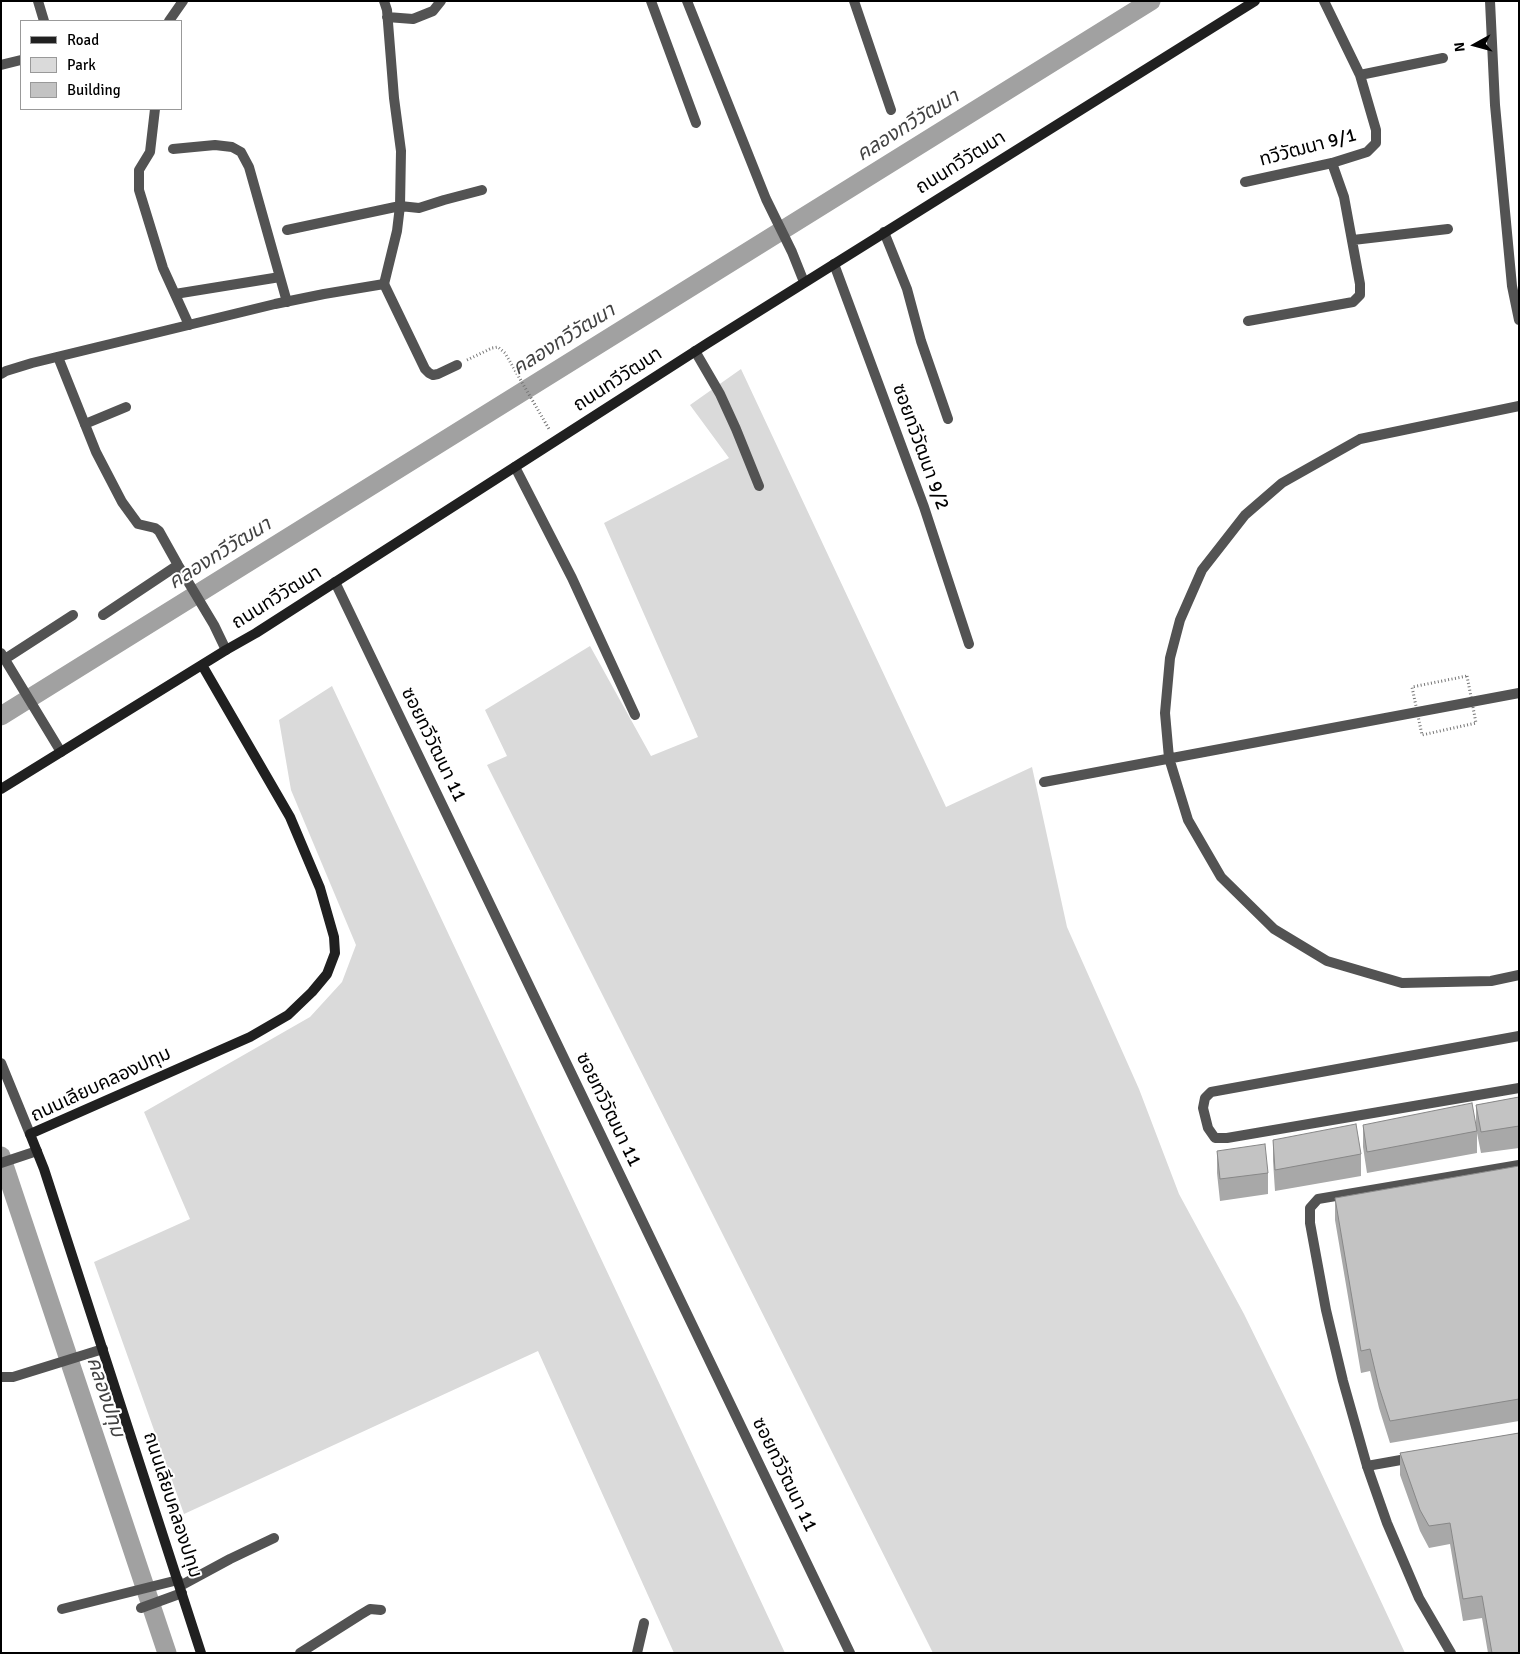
<!DOCTYPE html>
<html>
<head>
<meta charset="utf-8">
<style>
  body { margin:0 }
  #map { position:relative; width:1520px; height:1654px; overflow:hidden; background:#fff; font-family:Signika,sans-serif }
  canvas { display:block }
  .frame { position:absolute; inset:0; border:2px solid #000; pointer-events:none }
  .legend { position:absolute; left:20px; top:20px; width:162px; height:90px; box-sizing:border-box; background:#fff; border:1px solid #999; margin:0; padding:6px 9px; list-style:none; font-size:15px; color:#000 }
  .legend li { display:flex; align-items:center; gap:10px; height:25px }
  .legend b { width:25px; border:1px solid #999 }
  .north { position:absolute; left:1450px; top:20px; width:50px; height:50px; -webkit-text-stroke:4px #fff; paint-order:stroke; rotate:263deg; font-size:14px; font-weight:700; line-height:20px; text-align:center; color:#000 }
  .north::after { content:''; display:block; margin:auto; width:18px; height:22px; background:#000; clip-path:polygon(50% 0,100% 100%,50% 72%,0 100%) }
</style>
</head>
<body>
<div id="map">
<canvas width="1520" height="1654"></canvas>
<div class="frame"></div>
<ul class="legend">
<li><b style="height:6px;background:#202020"></b>Road</li>
<li><b style="height:14px;background:#dadada"></b>Park</li>
<li><b style="height:14px;background:#c3c3c3"></b>Building</li>
</ul>
<div class="north">N</div>
</div>
<script>
const context = document.querySelector('canvas').getContext('2d');
context.lineJoin = 'round';
function fill(path, color) {
  context.fillStyle = color;
  context.fill(path, 'evenodd');
}
function shape(rows) {
  const path = new Path2D();
  for (const r of rows) {
    path.moveTo(r[0], r[1]);
    for (let i = 2; i < r.length; i += 2) path.lineTo(r[i], r[i + 1]);
  }
  return path;
}
function trace(path, color, width, dash) {
  context.strokeStyle = color;
  context.lineWidth = width;
  context.lineCap = dash ? 'butt' : 'round';
  context.setLineDash(dash || []);
  context.stroke(path);
}
function write(font, color, halo, rows, align = 'center') {
  context.font = font + ' Signika,"Noto Sans Thai",sans-serif';
  context.lineWidth = 4;
  context.setLineDash([]);
  context.textBaseline = 'middle';
  context.strokeStyle = halo;
  context.fillStyle = color;
  for (const [text, x, y, turn = 0] of rows) {
    context.save();
    context.translate(x, y);
    context.rotate((+turn || 0) * Math.PI / 180);
    context.textAlign = isNaN(turn) ? turn : align;
    if (halo) context.strokeText(text, 0, 0);
    context.fillText(text, 0, 0);
    context.restore();
  }
}
const green = shape([
  [741,369,946,807,1032,767,1067,927,1139,1089,1179,1194,1244,1314,1311,1451,1405,1653,933,1653,487,765,507,756,485,710,590,646,651,756,698,737,604,523,729,458,690,405],
  [332,686,619,1297,785,1653,674,1653,538,1351,184,1514,94,1262,190,1219,144,1112,310,1017,342,982,356,945,291,790,279,720]
]);
const canal = shape([
  [1,716,1151,1],
  [1,1156,167,1653]
]);
const path = shape([
  [467,360,492,348,498,347,505,353,549,429],
  [1467,676,1476,723,1422,735,1412,687,1467,676]
]);
const lane = shape([
  [38,1,44,21],
  [384,1,387,10,394,98,401,151,400,206,397,231,384,284],
  [651,1,696,123],
  [854,1,891,110],
  [387,17,413,19,433,11,441,1],
  [169,21,183,1],
  [1,65,21,60],
  [155,109,150,152,139,170,139,190,163,268,189,325],
  [173,149,215,145,232,147,241,152,249,167,287,302],
  [287,230,400,206,419,208,444,200,482,190],
  [175,294,280,277],
  [1519,406,1360,439,1282,483,1245,515,1202,570,1180,620,1170,658,1165,713,1169,758,1188,820,1221,877,1274,929,1327,961,1402,983,1491,981,1519,975],
  [85,424,126,407],
  [1,653,61,752],
  [5,659,73,615],
  [1044,782,1519,693],
  [1,1163,37,1151],
  [1,1377,13,1377,103,1349],
  [180,1586,230,1559,274,1538],
  [141,1608,182,1593],
  [62,1609,178,1580],
  [637,1653,644,1623],
  [1451,1653,1419,1598,1387,1523,1367,1466,1343,1381,1326,1310,1310,1223,1310,1208,1318,1199,1519,1165]
]);
const street = shape([
  [687,1,766,199,792,252,804,282],
  [1490,1,1495,105,1512,286,1519,320],
  [1360,75,1443,58],
  [1245,182,1332,163,1367,152,1376,143,1376,130,1360,75,1324,1],
  [884,232,907,289,921,341,948,419],
  [1353,240,1448,229],
  [834,264,924,507,969,644],
  [1248,321,1353,302,1360,295,1360,284,1344,197,1332,163],
  [695,351,720,394,736,429,759,486],
  [58,357,96,452,122,502,138,524,155,528,159,531,178,565,214,625,226,650],
  [1,374,6,371,32,363,275,304,324,294,384,284,425,369,429,373,433,375,438,374,457,365],
  [515,467,572,578,635,715],
  [335,582,850,1653],
  [103,615,178,565],
  [1519,1036,1211,1092,1205,1098,1203,1108,1208,1128,1215,1138,1227,1138,1519,1088],
  [1,1063,30,1134],
  [1367,1466,1412,1458],
  [300,1653,360,1615,370,1609,381,1610]
]);
const secondary = shape([
  [1,789,226,650,256,633,708,343,1255,1],
  [201,1653,44,1169,30,1134,250,1037,288,1015,312,992,327,974,335,953,334,937,320,888,290,817,202,665]
]);
const wall = shape([
  [1519,1097,1519,1148,1481,1153,1477,1133,1477,1153,1367,1173,1363,1147,1363,1125,1476,1125,1476,1105],
  [1273,1140,1361,1154,1361,1176,1275,1191,1273,1161],
  [1217,1151,1268,1173,1268,1194,1220,1201,1217,1173],
  [1519,1166,1519,1421,1390,1443,1379,1408,1370,1371,1361,1373,1335,1220,1335,1198],
  [1519,1433,1519,1653,1488,1653,1482,1618,1463,1621,1450,1544,1429,1548,1420,1531,1400,1475,1400,1453]
]);
const building = shape([
  [1519,1097,1519,1126,1481,1132,1476,1105,1519,1097],
  [1472,1103,1477,1131,1367,1152,1363,1125,1472,1103],
  [1356,1124,1361,1154,1275,1170,1273,1140,1356,1124],
  [1265,1144,1268,1173,1220,1179,1217,1151,1265,1144],
  [1519,1166,1519,1399,1390,1421,1379,1387,1370,1349,1361,1351,1335,1198,1519,1166],
  [1519,1433,1519,1653,1492,1653,1482,1596,1463,1599,1450,1523,1429,1526,1420,1510,1400,1453,1519,1433]
]);
const streetNames = [
  ["ทวีวัฒนา 9/1",1308,148,-15],
  ["ถนนทวีวัฒนา",961,163,-32],
  ["ถนนทวีวัฒนา",618,380,-33],
  ["ซอยทวีวัฒนา 9/2",920,447,70],
  ["ถนนทวีวัฒนา",277,598,-32],
  ["ซอยทวีวัฒนา 11",433,745,64],
  ["ถนนเลียบคลองปทุม",101,1085,-25],
  ["ซอยทวีวัฒนา 11",608,1110,64],
  ["ซอยทวีวัฒนา 11",784,1475,64],
  ["ถนนเลียบคลองปทุม",172,1505,72]
];
const waterNames = [
  ["คลองทวีวัฒนา",908,126,-32],
  ["คลองทวีวัฒนา",564,340,-32],
  ["คลองทวีวัฒนา",220,554,-32],
  ["คลองปทุม",105,1397,72]
];
fill(green, '#dadada');
trace(canal, '#a1a1a1', 19);
trace(path, '#757575', 3, [1, 2.5]);
trace(lane, '#535353', 10);
trace(street, '#535353', 10);
trace(secondary, '#202020', 10);
fill(wall, '#a8a8a8');
fill(building, '#c3c3c3');
trace(building, '#888', 1);
write('19px', '#000', '#fff', streetNames);
write('italic 20px', '#424242', '#fff', waterNames);
</script>
</body>
</html>
